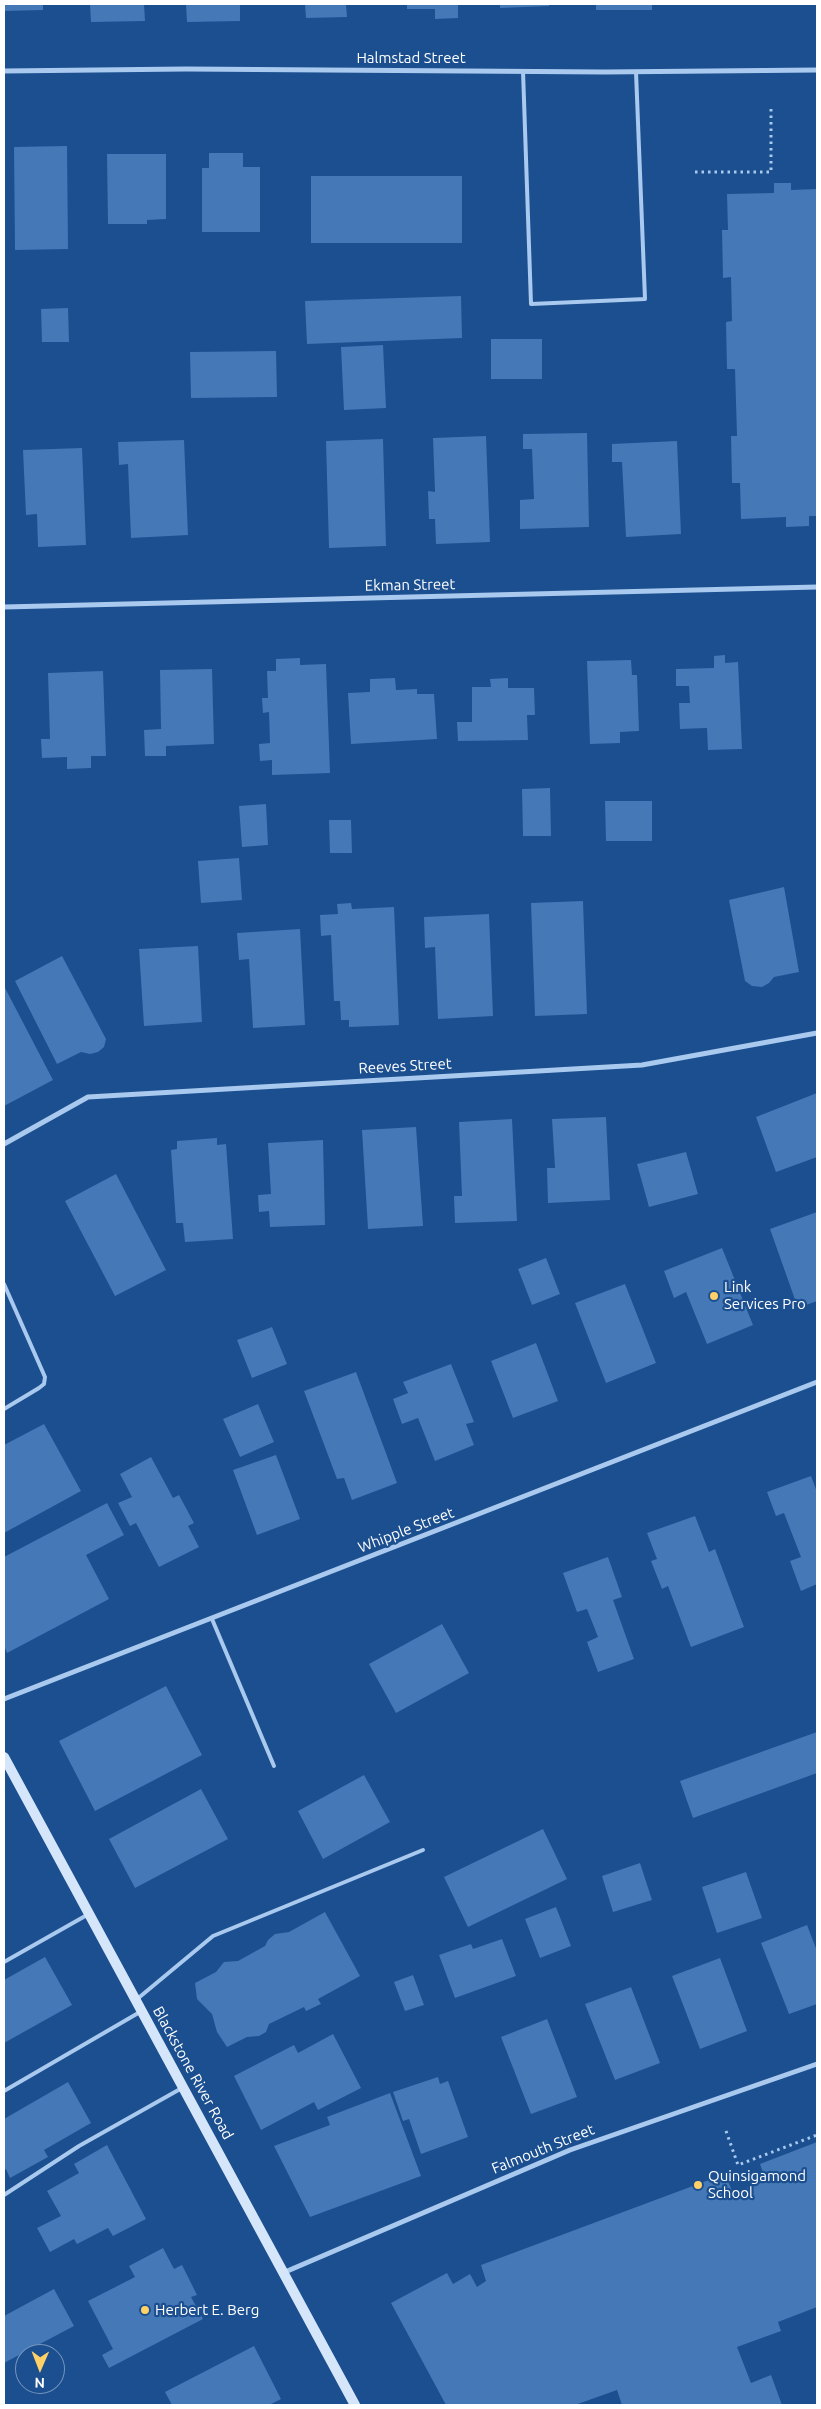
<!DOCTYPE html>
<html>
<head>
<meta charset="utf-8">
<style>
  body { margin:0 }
  #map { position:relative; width:821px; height:2409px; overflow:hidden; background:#1b4f8f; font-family:Ubuntu,sans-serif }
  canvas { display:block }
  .frame { position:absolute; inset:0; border:5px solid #fff; pointer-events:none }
  .north { position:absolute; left:15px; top:2344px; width:50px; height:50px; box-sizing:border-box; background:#1b4f8f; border:1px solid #7695bc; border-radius:50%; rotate:181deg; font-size:14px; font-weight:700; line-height:20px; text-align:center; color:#fff }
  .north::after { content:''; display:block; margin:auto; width:18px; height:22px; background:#ffd166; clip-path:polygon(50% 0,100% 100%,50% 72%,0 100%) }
</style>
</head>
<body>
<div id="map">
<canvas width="821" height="2409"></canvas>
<div class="frame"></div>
<div class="north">N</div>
</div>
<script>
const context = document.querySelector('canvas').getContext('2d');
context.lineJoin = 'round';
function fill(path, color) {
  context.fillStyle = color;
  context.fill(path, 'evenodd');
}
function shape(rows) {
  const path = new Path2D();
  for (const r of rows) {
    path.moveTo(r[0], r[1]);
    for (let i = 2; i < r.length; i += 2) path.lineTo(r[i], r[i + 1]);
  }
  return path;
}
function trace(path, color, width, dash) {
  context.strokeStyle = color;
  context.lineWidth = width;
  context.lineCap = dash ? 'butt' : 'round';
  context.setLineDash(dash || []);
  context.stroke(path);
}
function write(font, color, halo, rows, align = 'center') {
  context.font = font + ' Ubuntu,sans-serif';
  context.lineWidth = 4.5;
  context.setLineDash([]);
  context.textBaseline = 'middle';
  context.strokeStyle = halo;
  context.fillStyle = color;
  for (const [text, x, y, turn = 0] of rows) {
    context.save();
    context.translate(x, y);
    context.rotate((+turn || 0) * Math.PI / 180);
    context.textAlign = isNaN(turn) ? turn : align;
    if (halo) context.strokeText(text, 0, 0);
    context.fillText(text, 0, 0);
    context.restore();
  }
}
const building = shape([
  [4,4,43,4,43,10,4,11],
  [90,4,144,4,145,21,91,22],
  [186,4,240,4,240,21,187,22],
  [305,4,346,4,347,17,306,18],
  [407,4,458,4,458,18,435,19,435,9,407,9],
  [500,4,549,4,549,6,500,8],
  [596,4,652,4,652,10,596,10],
  [67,146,68,249,15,250,14,147],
  [209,153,243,153,243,167,260,167,260,232,202,232,202,168,209,168],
  [107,154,166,154,166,219,147,220,147,224,108,224],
  [311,176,462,176,462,243,311,243],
  [774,183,791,183,791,190,817,189,817,516,809,516,809,526,786,527,786,517,741,519,740,483,732,483,731,436,737,436,735,369,727,369,726,322,732,321,731,277,723,278,722,230,728,230,727,194,774,193],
  [461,296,462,338,307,344,305,301],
  [68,308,69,342,42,342,41,309],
  [491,339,542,339,542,379,491,379],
  [383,345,386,408,344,410,341,347],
  [276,351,277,397,191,398,190,352],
  [587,433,589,527,520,529,520,500,534,499,532,449,523,449,523,434],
  [486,436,490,542,436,544,435,519,429,519,428,491,435,492,433,438],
  [383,439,386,546,329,548,326,441],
  [184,440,188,535,131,538,128,464,119,465,118,442],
  [677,441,681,534,626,537,622,462,612,462,612,444],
  [82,448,86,545,38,547,37,514,26,515,23,450],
  [725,655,725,663,738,662,742,749,708,750,707,728,680,729,679,703,690,703,689,686,676,686,676,669,714,668,714,656],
  [300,658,300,665,326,664,330,773,272,775,272,760,260,761,259,744,270,743,269,712,263,713,262,698,268,698,267,671,276,671,276,659],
  [631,660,632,675,637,675,639,731,620,732,620,743,590,744,587,661],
  [212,669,214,744,166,746,166,756,145,756,144,730,161,729,160,670],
  [103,671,106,756,91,756,91,768,67,769,67,757,42,758,41,739,50,739,48,673],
  [395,678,396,690,417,689,417,694,434,694,437,739,351,744,348,693,370,692,370,679],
  [508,678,508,688,534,688,535,715,527,715,528,740,458,741,457,722,472,722,472,687,491,687,490,679],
  [550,788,551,836,523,836,522,789],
  [605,801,652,801,652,841,606,841],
  [266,804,268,845,242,847,239,806],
  [329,820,351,820,352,853,330,853],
  [239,858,242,900,201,903,198,861],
  [784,887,799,972,774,977,769,983,762,987,752,986,745,981,729,900],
  [583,901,587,1014,535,1016,531,903],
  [351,903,352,909,394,907,399,1025,349,1027,349,1020,341,1020,340,1001,334,1001,331,935,321,936,320,915,338,914,337,904],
  [489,914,493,1016,438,1019,435,947,425,948,424,917],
  [300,929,305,1025,253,1028,249,959,239,960,237,933],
  [198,946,202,1022,144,1026,139,949],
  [62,956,106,1039,104,1047,98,1052,90,1054,81,1052,57,1064,15,981],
  [4,986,53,1080,4,1106],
  [817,1093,817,1157,776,1172,756,1117],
  [606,1117,610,1200,548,1203,547,1168,555,1168,552,1119],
  [512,1119,517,1221,455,1223,454,1196,462,1196,459,1122],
  [416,1127,423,1226,368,1229,362,1130],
  [217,1138,217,1145,226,1144,233,1239,185,1242,183,1223,176,1223,171,1150,177,1149,177,1141],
  [323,1140,325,1225,270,1227,269,1211,259,1212,258,1195,271,1194,268,1143],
  [686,1152,698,1194,649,1207,637,1164],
  [116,1174,166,1270,115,1296,65,1201],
  [817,1212,817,1301,798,1308,770,1229],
  [722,1248,753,1325,707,1344,686,1292,674,1298,664,1271],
  [546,1258,560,1294,532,1305,518,1269],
  [625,1284,656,1363,606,1383,575,1303],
  [272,1327,287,1364,252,1378,237,1340],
  [536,1343,558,1401,513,1418,491,1361],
  [451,1364,474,1422,466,1424,474,1445,435,1461,418,1418,402,1424,393,1399,408,1393,403,1382],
  [356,1372,397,1483,352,1500,344,1478,337,1479,304,1391],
  [258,1404,274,1442,240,1457,223,1419],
  [44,1424,81,1491,4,1533,4,1445],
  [276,1455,300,1519,257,1535,233,1470],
  [151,1457,173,1498,179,1495,194,1523,188,1526,199,1547,159,1567,136,1523,130,1526,118,1503,132,1497,120,1474],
  [811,1476,817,1492,817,1584,801,1591,790,1561,801,1557,784,1513,776,1516,767,1492],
  [107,1503,124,1535,86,1555,109,1599,7,1653,4,1646,4,1557],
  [695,1516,709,1552,715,1549,744,1627,691,1647,668,1586,662,1589,651,1561,657,1559,647,1533],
  [608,1557,622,1597,613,1600,634,1659,598,1672,587,1642,598,1637,587,1609,577,1612,563,1573],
  [442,1624,469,1673,396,1713,369,1664],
  [166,1686,202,1755,95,1811,59,1741],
  [817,1732,817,1773,693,1818,680,1781],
  [364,1775,390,1822,323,1859,298,1811],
  [201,1789,228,1839,135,1888,109,1839],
  [543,1829,567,1879,468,1927,444,1877],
  [640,1863,652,1900,613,1912,602,1876],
  [746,1872,762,1918,717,1933,702,1887],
  [556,1907,571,1946,540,1958,525,1919],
  [325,1912,360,1976,318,1999,321,2004,306,2011,304,2007,269,2024,266,2032,259,2036,247,2037,227,2047,217,2032,212,2014,197,1999,195,1983,216,1972,224,1962,238,1961,265,1946,268,1940,275,1934,289,1932],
  [807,1925,817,1951,817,2004,789,2014,761,1943],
  [502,1939,516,1976,455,1998,439,1955,471,1944,473,1949],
  [45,1957,72,2005,4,2043,4,1980],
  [720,1958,747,2031,700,2049,672,1976],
  [413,1975,424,2005,405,2011,394,1982],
  [631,1987,660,2063,615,2080,585,2004],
  [547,2019,577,2097,531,2114,501,2037],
  [333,2034,361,2088,318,2110,314,2102,261,2130,234,2076,294,2045,298,2053],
  [438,2077,440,2084,448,2081,468,2137,421,2154,409,2119,403,2121,393,2092],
  [68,2082,91,2123,44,2150,48,2157,10,2178,6,2169,4,2170,4,2119],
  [390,2093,421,2176,310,2217,274,2146,330,2125,327,2117],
  [817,2142,817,2307,778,2322,781,2331,737,2347,751,2383,771,2375,782,2405,622,2405,617,2390,575,2405,446,2405,391,2303,447,2273,453,2284,470,2274,477,2287,486,2281,481,2265,725,2174,733,2193,766,2181,760,2164],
  [107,2145,146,2219,113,2236,108,2228,77,2244,74,2239,50,2252,37,2228,61,2216,47,2191,79,2173,74,2164],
  [163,2248,174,2269,182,2265,197,2295,191,2297,203,2319,109,2368,102,2355,113,2349,88,2301,135,2277,129,2266],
  [54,2289,74,2326,4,2363,4,2316],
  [254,2346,281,2399,269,2405,172,2405,165,2392]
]);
const path = shape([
  [695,172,771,172,771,109],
  [726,2131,738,2165,817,2135]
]);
const service = shape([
  [523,71,531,304,645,299,636,72],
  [4,1284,45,1377,44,1384,39,1388,4,1409],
  [212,1619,274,1766],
  [4,1962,87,1915],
  [136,2000,213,1936,423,1850],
  [4,2091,140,2012],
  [4,2195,79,2146,182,2088]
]);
const minor = shape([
  [4,71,186,69,605,72,817,70],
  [4,607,817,587],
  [4,1144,88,1097,642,1065,817,1033],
  [4,1699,817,1382],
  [285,2272,570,2150,817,2064]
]);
const secondary = shape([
  [4,1757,355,2405]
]);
const markers = [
  [714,1296,5,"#ffd166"],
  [698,2185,5,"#ffd166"],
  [145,2310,5,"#ffd166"]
];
const streetNames = [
  ["Halmstad Street",411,58],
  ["Ekman Street",410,585,-1],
  ["Reeves Street",405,1066,-3],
  ["Whipple Street",406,1530,-21],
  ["Blackstone River Road",193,2073,61],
  ["Falmouth Street",543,2149,-22]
];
const poiNames = [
  ["Link",724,1287],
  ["Services Pro",724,1304],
  ["Quinsigamond",708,2176],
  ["School",708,2193],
  ["Herbert E. Berg",155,2310]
];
fill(building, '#4478b7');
trace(path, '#a9c9ee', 3, [2.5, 4]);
trace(service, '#a9c9ee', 4);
trace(minor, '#a9c9ee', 5);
trace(secondary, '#d6e6fa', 10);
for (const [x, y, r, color] of markers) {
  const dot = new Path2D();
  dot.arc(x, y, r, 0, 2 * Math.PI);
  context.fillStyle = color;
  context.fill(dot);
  trace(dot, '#1b4f8f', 2);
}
write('15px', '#fff', '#1b4f8f', streetNames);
write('15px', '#fff', '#1b4f8f', poiNames, 'left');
</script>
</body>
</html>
